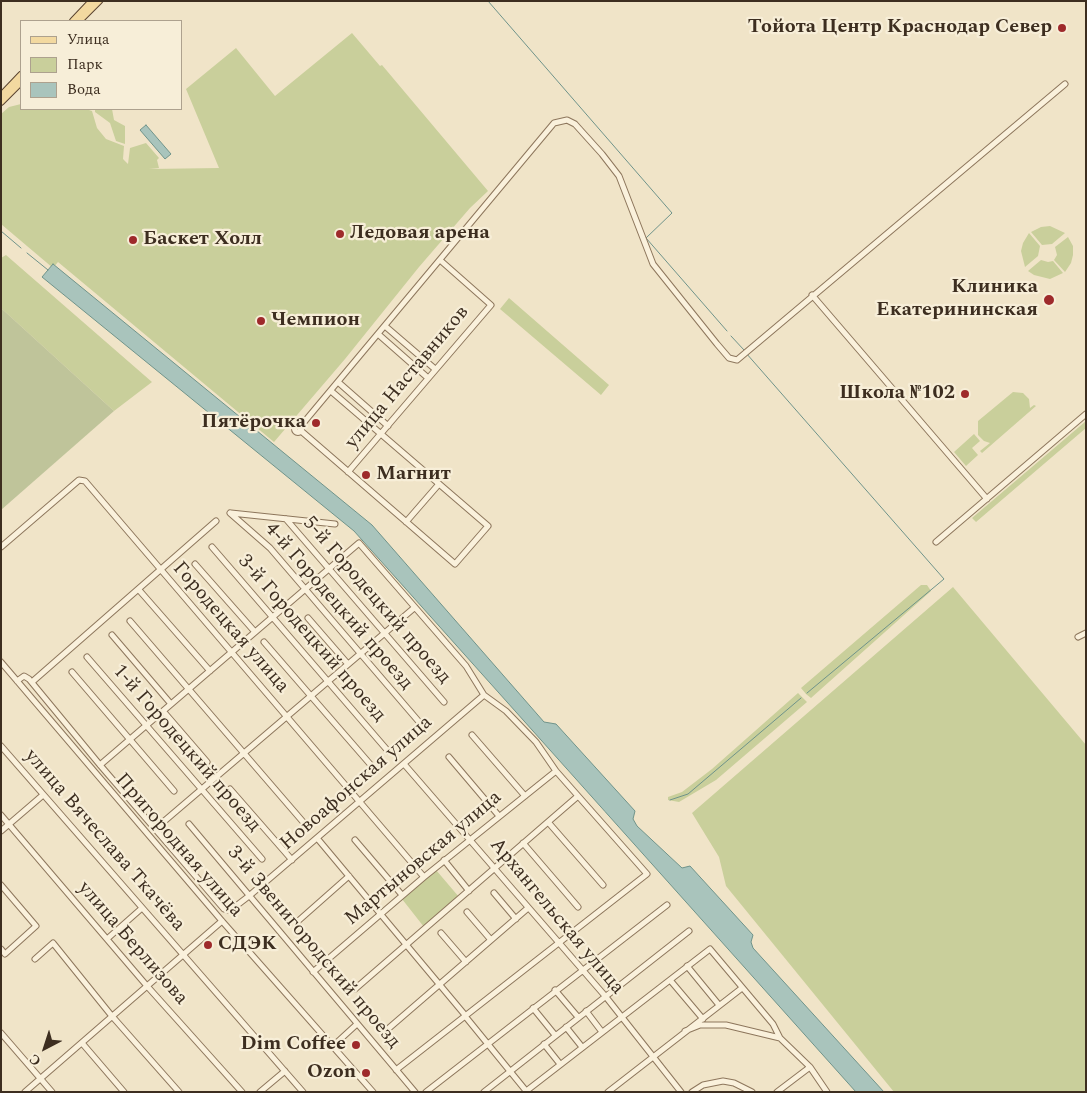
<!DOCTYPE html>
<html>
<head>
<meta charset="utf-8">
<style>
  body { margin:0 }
  #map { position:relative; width:1087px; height:1093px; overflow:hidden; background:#f0e4c8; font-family:Spectral,serif }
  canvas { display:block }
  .frame { position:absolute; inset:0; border:2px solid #3d2e20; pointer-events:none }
  .legend { position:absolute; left:20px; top:20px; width:162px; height:90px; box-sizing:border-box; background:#f7eed8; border:1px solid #ada18e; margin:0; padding:6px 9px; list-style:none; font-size:15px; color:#3d2e20 }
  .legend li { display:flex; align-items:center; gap:10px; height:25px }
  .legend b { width:25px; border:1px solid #ada18e }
  .north { position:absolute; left:20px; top:1023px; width:50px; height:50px; -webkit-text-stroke:4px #f7eed8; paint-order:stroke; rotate:220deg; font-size:14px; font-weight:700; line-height:20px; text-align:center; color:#3d2e20 }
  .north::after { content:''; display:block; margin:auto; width:18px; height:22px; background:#3d2e20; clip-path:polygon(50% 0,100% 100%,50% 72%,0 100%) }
</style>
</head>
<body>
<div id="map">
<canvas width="1087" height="1093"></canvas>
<div class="frame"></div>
<ul class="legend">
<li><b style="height:6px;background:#f3d9a0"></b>Улица</li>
<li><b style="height:14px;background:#c9cf9b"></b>Парк</li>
<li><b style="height:14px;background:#a9c4bc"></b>Вода</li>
</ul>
<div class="north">С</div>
</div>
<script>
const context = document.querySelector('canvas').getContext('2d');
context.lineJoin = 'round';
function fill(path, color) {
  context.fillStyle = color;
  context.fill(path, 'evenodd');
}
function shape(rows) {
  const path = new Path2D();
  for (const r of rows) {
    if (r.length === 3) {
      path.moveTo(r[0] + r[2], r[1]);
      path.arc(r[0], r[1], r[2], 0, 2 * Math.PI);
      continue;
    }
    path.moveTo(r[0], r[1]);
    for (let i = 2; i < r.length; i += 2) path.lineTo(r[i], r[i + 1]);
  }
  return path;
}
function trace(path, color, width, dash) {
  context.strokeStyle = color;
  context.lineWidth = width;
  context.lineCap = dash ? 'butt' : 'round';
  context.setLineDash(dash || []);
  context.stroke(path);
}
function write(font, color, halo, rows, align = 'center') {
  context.font = font + ' Spectral,serif';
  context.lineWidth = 4.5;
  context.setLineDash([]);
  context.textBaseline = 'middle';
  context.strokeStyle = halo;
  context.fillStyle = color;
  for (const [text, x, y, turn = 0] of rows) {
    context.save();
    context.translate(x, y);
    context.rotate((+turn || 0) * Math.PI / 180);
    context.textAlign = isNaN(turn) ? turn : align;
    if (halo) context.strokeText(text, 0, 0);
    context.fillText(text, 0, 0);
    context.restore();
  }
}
const green = shape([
  [352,33,380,66,382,65,488,191,470,208,419,267,345,359,274,442,58,262,53,268,1,224,1,114,9,107,21,104,21,109,86,109,92,111,97,128,106,139,124,146,123,159,128,164,130,148,146,143,159,158,157,160,159,168,149,169,219,168,186,89,236,48,275,96],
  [95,109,112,109,114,120,125,126,125,144,116,141,110,123,95,112],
  [1050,226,1065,233,1052,244,1042,245,1031,232,1041,227],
  [1029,233,1040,246,1038,256,1025,267,1021,251,1023,243],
  [1068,237,1073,246,1073,255,1071,263,1065,272,1054,260,1057,255,1055,247],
  [6,255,152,382,114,411,1,308,1,258],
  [1041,260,1048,262,1053,261,1063,273,1050,279,1034,275,1028,271],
  [509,298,609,385,601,395,500,309],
  [1013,392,1023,393,1029,399,1030,408,1034,405,1036,406,982,453,980,451,990,443,984,441,978,435,978,421],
  [1086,421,1086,428,976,522,972,518],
  [974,434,980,441,972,448,978,455,966,466,954,452],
  [921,585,927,585,931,591,811,698,806,694,801,688],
  [953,587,1086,745,1086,1092,894,1092,726,886,719,857,692,813],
  [798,693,807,702,716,780,679,802,668,800,668,797,682,792,712,769],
  [436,870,459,897,424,927,402,899]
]);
const cemetery = shape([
  [1,308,114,411,1,510]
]);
const water = shape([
  [146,125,171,154,165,159,140,130,146,125],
  [53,264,372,525,544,722,556,724,635,811,633,819,637,826,682,868,690,866,753,935,751,942,753,948,884,1092,856,1092,354,531,42,277,53,264]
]);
const stream = shape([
  [488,1,672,213,646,238,727,331],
  [1,231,21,248],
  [27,253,48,270],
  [731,336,744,350],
  [746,353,944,579,807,693],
  [670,800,688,794,801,698]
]);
const minor = shape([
  [812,295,987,499],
  [385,326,435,369],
  [378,334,428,378],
  [338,382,388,426],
  [298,429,3.5],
  [300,427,554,123,567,120,575,124,602,154,619,176,653,264,717,344,729,358,737,360,1065,84],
  [300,430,455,564,488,526,331,391],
  [348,472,491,305,440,260],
  [230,513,270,548,420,723],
  [231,513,335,524],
  [286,519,444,702],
  [406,522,439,484],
  [936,542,1086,414],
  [1,547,79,480,85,481,424,877],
  [212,547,388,751],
  [195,564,255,632],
  [139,590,210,671],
  [308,618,347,663],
  [130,621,304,823],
  [112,635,171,704],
  [1078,637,1086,633],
  [264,642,370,764],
  [87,657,262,859],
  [1,662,222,921,373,1092],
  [72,672,174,791],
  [17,681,24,676,29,679,100,765,224,909,227,910,232,909,249,896,484,695],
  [32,682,216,521],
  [163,711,207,762],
  [472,735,525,796],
  [1,746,303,1092],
  [449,757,499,816],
  [404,764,606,997,681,1092],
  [100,765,359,543,466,666,484,695,506,711,536,742,556,771,647,874,396,1070],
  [230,789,292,860],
  [1,815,147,986,242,1092],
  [548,822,603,885],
  [189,824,415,1092],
  [155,829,414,608],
  [1,831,43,795],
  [317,838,465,1015],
  [355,840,402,895],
  [523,843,578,907],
  [444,860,469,891],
  [1,885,36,926,5,954,1,949],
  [494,893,516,919],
  [467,912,491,940],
  [297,922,349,876],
  [441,933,466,962],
  [107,939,142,908],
  [35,959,53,943,111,1015,179,1092],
  [687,966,719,1005],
  [313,972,424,877,556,771],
  [670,980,703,1019],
  [355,989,578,796],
  [555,990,578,1017],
  [533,1008,555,1035],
  [586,1011,602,1032],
  [465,1016,527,1092],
  [566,1027,582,1047],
  [389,1028,528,908],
  [685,1031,700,1025,726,1025,780,1038,810,1067,827,1092],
  [1,1033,52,1092],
  [82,1043,124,1092],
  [544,1044,560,1064],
  [333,1046,357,1024],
  [25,1092,222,921],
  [260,1092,285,1071],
  [426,1092,667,905],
  [484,1092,689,931],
  [525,1092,710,949,773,1024,780,1038],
  [608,1092,742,988],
  [692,1092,703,1085,723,1081,734,1083,752,1092],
  [777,1092,810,1067]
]);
const major = shape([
  [73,21,92,1],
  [79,21,99,1],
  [1,96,21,75],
  [1,102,21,82]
]);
const markers = [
  [1062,28,5,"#9e2a2b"],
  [340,234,5,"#9e2a2b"],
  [133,240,5,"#9e2a2b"],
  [1049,300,6,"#9e2a2b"],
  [261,321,5,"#9e2a2b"],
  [965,394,5,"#9e2a2b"],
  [316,423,5,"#9e2a2b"],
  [366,475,5,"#9e2a2b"],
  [208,945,5,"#9e2a2b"],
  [356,1045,5,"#9e2a2b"],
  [366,1073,5,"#9e2a2b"]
];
const poiNames = [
  ["Тойота Центр Краснодар Север",1052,28],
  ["Ледовая арена",350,234,"left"],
  ["Баскет Холл",143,240,"left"],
  ["Клиника",1038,288],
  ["Екатерининская",1038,311],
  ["Чемпион",271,321,"left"],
  ["Школа №102",955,394],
  ["Пятёрочка",306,423],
  ["Магнит",376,475,"left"],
  ["СДЭК",218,945,"left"],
  ["Dim Coffee",346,1045],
  ["Ozon",356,1073]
];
const streetNames = [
  ["улица Наставников",408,378,-50],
  ["5-й Городецкий проезд",376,601,49],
  ["4-й Городецкий проезд",338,607,49],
  ["Городецкая улица",230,628,49],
  ["3-й Городецкий проезд",311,639,49],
  ["1-й Городецкий проезд",186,749,49],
  ["Новоафонская улица",357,784,-41],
  ["улица Вячеслава Ткачёва",104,841,49],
  ["Пригородная улица",178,846,49],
  ["Мартыновская улица",424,859,-40],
  ["Архангельская улица",556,917,50],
  ["улица Берлизова",132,944,49],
  ["3-й Звенигородский проезд",313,948,50]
];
fill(green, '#c9cf9b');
fill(cemetery, '#bfc49a');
fill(water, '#a9c4bc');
trace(water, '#6f938a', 1);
trace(stream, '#6f938a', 1);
trace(minor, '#8d765c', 7);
trace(major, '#5b4430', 8);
trace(minor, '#faf1dc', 5);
trace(major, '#f3d9a0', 6);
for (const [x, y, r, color] of markers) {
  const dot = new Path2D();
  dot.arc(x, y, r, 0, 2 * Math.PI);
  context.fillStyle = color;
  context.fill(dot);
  trace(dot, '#f7eed8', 2);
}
write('bold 20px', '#3d2e20', '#f7eed8', poiNames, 'right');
write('20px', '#3d2e20', '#f7eed8', streetNames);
</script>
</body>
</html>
